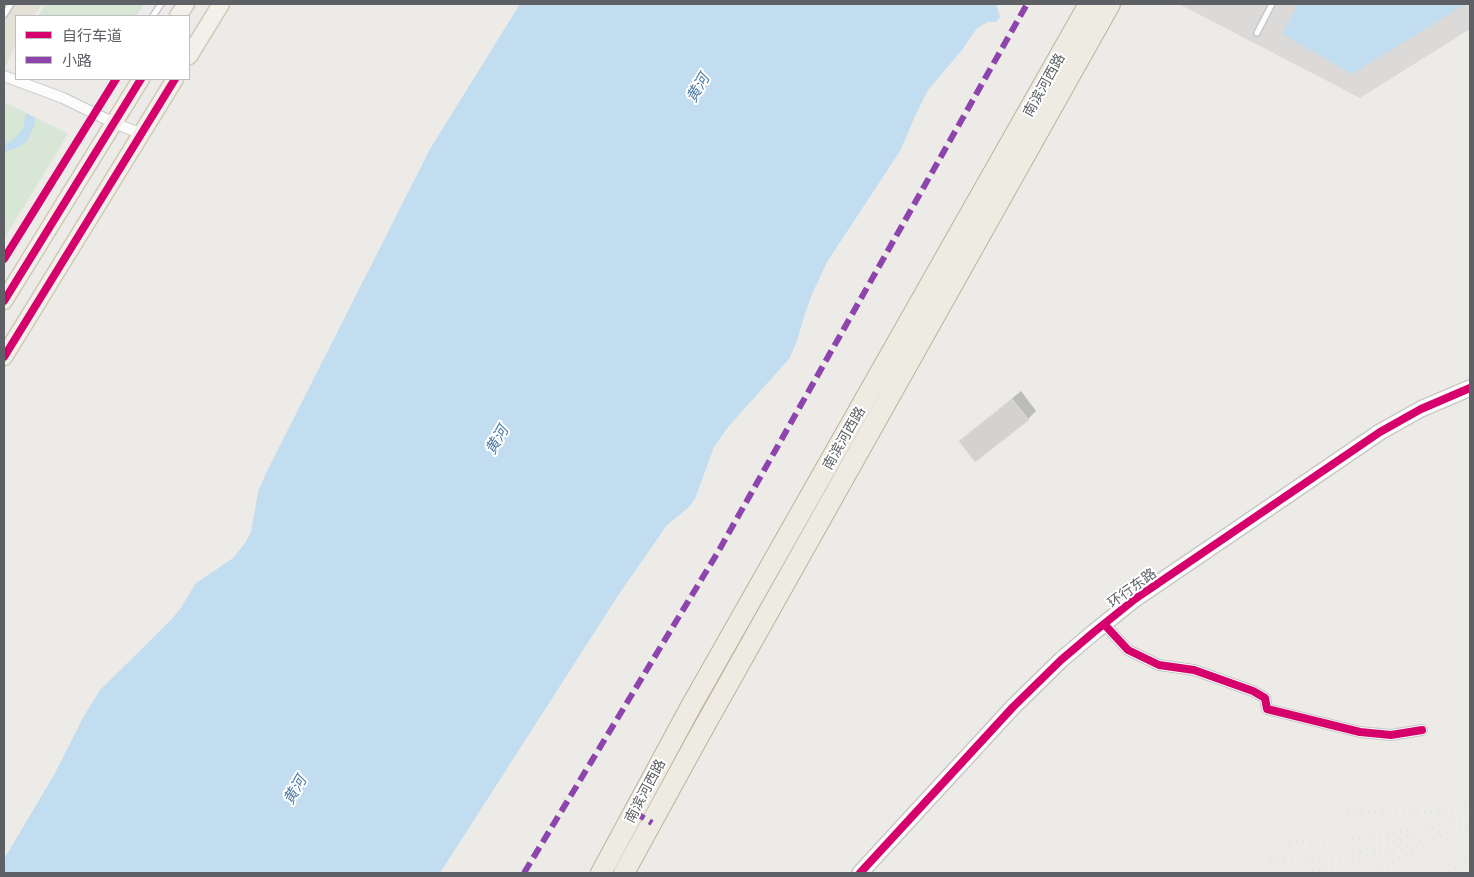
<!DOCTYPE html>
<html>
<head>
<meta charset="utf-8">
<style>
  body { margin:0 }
  #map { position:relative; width:1474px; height:877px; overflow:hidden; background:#ecebe8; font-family:Ubuntu,"Noto Sans SC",sans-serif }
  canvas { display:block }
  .frame { position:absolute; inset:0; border:5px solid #5d6064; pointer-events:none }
  .legend { position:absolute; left:15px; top:15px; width:175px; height:65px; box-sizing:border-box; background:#fff; border:1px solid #bebfc1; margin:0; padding:6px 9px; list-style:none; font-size:15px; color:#5d6064 }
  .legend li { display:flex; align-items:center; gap:10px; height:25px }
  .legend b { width:25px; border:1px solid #bebfc1 }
</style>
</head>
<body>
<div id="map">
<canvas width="1474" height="877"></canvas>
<div class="frame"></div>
<ul class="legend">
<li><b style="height:6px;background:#d6006c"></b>自行车道</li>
<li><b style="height:6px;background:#8e44ad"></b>小路</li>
</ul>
</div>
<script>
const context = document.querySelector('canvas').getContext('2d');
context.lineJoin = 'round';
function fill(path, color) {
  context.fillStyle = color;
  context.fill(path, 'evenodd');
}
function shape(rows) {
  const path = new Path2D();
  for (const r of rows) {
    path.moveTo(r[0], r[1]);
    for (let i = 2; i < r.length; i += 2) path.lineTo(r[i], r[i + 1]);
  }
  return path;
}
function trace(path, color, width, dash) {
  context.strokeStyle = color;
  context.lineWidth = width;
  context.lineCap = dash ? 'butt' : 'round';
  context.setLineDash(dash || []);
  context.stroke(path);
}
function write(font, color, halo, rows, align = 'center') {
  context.font = font + ' Ubuntu,"Noto Sans SC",sans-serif';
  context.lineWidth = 4;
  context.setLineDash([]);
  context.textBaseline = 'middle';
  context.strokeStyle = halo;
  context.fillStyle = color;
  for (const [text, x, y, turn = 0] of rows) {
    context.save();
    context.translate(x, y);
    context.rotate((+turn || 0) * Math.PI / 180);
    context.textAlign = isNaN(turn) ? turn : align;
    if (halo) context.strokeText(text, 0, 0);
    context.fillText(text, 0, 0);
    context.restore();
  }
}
const commercial = shape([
  [4,4,42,4,34,16,16,16,16,45,4,69]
]);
const industrial = shape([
  [1179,4,1470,4,1470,29,1360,98]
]);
const green = shape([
  [46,4,144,4,136,16,38,16],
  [4,102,68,134,4,239]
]);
const water = shape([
  [520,4,996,4,1000,17,996,22,988,22,977,28,962,50,928,90,916,114,900,151,827,262,812,294,804,317,797,341,789,359,728,427,714,447,695,499,688,508,667,525,619,594,440,873,4,873,4,859,54,775,84,716,100,690,171,620,181,608,195,584,233,558,245,543,251,532,258,492,266,473,430,149],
  [1298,4,1466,4,1352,74,1282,34],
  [26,113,35,118,34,127,27,141,19,147,4,152,4,144,12,141,23,129]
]);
const shadow = shape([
  [1021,391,1036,411,1028,419,960,441]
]);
const building = shape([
  [1012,399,1029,420,975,462,959,441,1012,399]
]);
const lane = shape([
  [4,15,11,4],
  [153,16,161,4],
  [1257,33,1272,4],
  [4,259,116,79]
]);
const street = shape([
  [4,76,63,98,114,123,142,134],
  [1104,624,1128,650,1159,665,1194,670,1253,691,1265,698,1267,709,1360,732,1391,735,1422,730]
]);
const secondary = shape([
  [860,873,1013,707,1061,660,1094,632,1135,599,1380,432,1421,409,1470,388]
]);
const primary = shape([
  [178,16,186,4],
  [189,56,221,4],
  [4,301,141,79],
  [4,357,175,79]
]);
const highway = shape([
  [601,873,690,708,1089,4],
  [624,873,699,736,1110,4]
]);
const rail = shape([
  [1347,812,1449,811,1470,803],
  [1289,843,1376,838,1408,831],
  [1270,861,1303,863,1376,848,1470,814],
  [1305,873,1425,841,1470,824],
  [1375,873,1424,845],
  [1449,873,1470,856],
  [1465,873,1470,870]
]);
const quiet = shape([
  [634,812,652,823],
  [524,873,718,552,1027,4]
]);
const cycleway = shape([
  [4,259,116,79],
  [4,301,141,79],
  [4,357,175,79],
  [1104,624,1128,650,1159,665,1194,670,1253,691,1265,698,1267,709,1360,732,1391,735,1422,730],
  [860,873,1013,707,1061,660,1094,632,1135,599,1380,432,1421,409,1470,388]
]);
const streetNames = [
  ["南滨河西路",1044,85,-61],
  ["南滨河西路",844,438,-60],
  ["环行东路",1132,588,-36],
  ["南滨河西路",645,791,-62]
];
const waterNames = [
  ["黄河",698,88,-60],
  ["黄河",497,440,-60],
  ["黄河",295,790,-60]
];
fill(commercial, '#e4e1d6');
fill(industrial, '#dcdad8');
fill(green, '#d7e6d5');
fill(water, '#c2ddf0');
fill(shadow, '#0003');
fill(building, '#d3d2d0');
trace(building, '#dcdad7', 1);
trace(lane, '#c7c7c7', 8);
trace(street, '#c7c7c7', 12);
trace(secondary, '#c9c9c8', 18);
trace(primary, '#d0c9b9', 19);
trace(highway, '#bfb399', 22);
trace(lane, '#fcfcfc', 5);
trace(street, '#fcfcfc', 10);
trace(secondary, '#fcfcfc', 15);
trace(primary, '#f2f0e9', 16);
trace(highway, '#eeebe3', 20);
trace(rail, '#e3e2e2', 4, [1, 6]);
trace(quiet, '#8e44ad', 6, [12, 6]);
trace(cycleway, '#d6006c', 8);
write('14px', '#5d6064', '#fff', streetNames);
write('italic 15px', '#4e79a4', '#fff', waterNames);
</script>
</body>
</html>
